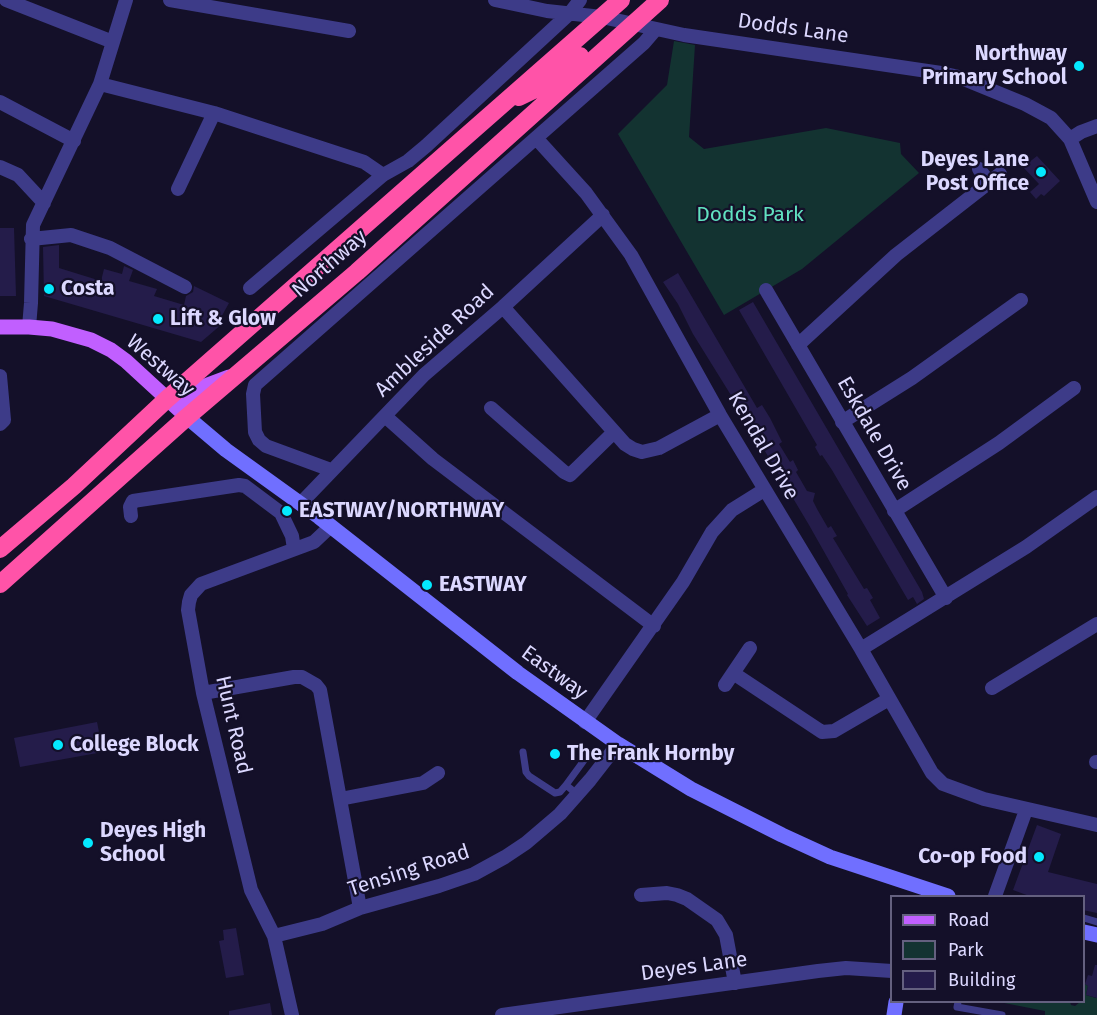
<!DOCTYPE html>
<html>
<head>
<meta charset="utf-8">
<style>
  body { margin:0 }
  #map { position:relative; width:1097px; height:1015px; overflow:hidden; background:#141029; font-family:"Fira Sans",sans-serif }
  canvas { display:block }
  .legend { position:absolute; left:890px; top:895px; width:195px; height:108px; box-sizing:border-box; background:#141029; border:2px solid #64607f; margin:0; padding:8px 10px; list-style:none; font-size:18px; color:#dcd8ff }
  .legend li { display:flex; align-items:center; gap:12px; height:30px }
  .legend b { width:30px; border:2px solid #64607f }
</style>
</head>
<body>
<div id="map">
<canvas width="1097" height="1015"></canvas>
<ul class="legend">
<li><b style="height:8px;background:#c15fff"></b>Road</li>
<li><b style="height:16px;background:#133331"></b>Park</li>
<li><b style="height:16px;background:#241c4a"></b>Building</li>
</ul>
</div>
<script>
const context = document.querySelector('canvas').getContext('2d');
context.lineJoin = 'round';
function fill(path, color) {
  context.fillStyle = color;
  context.fill(path, 'evenodd');
}
function shape(rows) {
  const path = new Path2D();
  for (const r of rows) {
    path.moveTo(r[0], r[1]);
    for (let i = 2; i < r.length; i += 2) path.lineTo(r[i], r[i + 1]);
  }
  return path;
}
function trace(path, color, width, dash) {
  context.strokeStyle = color;
  context.lineWidth = width;
  context.lineCap = dash ? 'butt' : 'round';
  context.setLineDash(dash || []);
  context.stroke(path);
}
function write(font, color, halo, rows, align = 'center') {
  context.font = font + ' "Fira Sans",sans-serif';
  context.lineWidth = 4.5;
  context.setLineDash([]);
  context.textBaseline = 'middle';
  context.strokeStyle = halo;
  context.fillStyle = color;
  for (const [text, x, y, turn = 0] of rows) {
    context.save();
    context.translate(x, y);
    context.rotate((+turn || 0) * Math.PI / 180);
    context.textAlign = isNaN(turn) ? turn : align;
    if (halo) context.strokeText(text, 0, 0);
    context.fillText(text, 0, 0);
    context.restore();
  }
}
const green = shape([
  [674,41,695,45,689,137,704,149,826,128,900,143,901,154,919,173,802,269,724,315,618,134,667,85],
  [1085,984,1088,986,1086,995,1096,998,1097,995,1097,1015,1045,1015,1045,1011,999,1002,1070,1002,1071,1005,1075,1006,1080,1002,1084,1002]
]);
const building = shape([
  [1037,156,1060,181,1044,196,1041,194,1036,199,1030,192,1039,184,1023,167],
  [0,228,14,228,16,296,0,296],
  [59,245,59,268,101,281,104,269,122,274,124,266,133,270,129,281,157,289,154,296,184,305,186,296,193,292,194,286,229,303,219,321,222,324,201,342,44,296,43,247],
  [678,273,757,408,762,405,770,418,782,442,779,444,790,462,793,460,798,470,796,472,807,491,815,493,813,501,817,509,828,528,831,526,837,536,833,538,864,589,867,588,873,598,870,600,880,618,867,626,847,595,848,594,809,525,747,421,693,334,678,304,663,282],
  [753,302,922,592,924,599,917,604,913,597,908,600,832,470,822,455,820,456,815,447,817,445,739,310],
  [97,722,103,752,20,767,14,738],
  [1037,825,1061,834,1048,872,1097,884,1097,913,1083,910,1083,897,1032,897,1013,890],
  [236,928,244,975,226,978,219,941,224,940,223,930],
  [1095,965,1097,965,1097,998,1086,995,1088,986,1085,984,1088,975,1092,976],
  [270,1003,272,1015,229,1015,229,1011]
]);
const lane = shape([
  [523,752,526,772,529,776,555,793,560,792,566,785],
  [578,795,566,785,585,759],
  [1084,918,1097,922],
  [958,1002,957,1007,1002,1015]
]);
const street = shape([
  [6,0,113,42],
  [170,0,349,31],
  [495,0,547,11,602,17,684,35,941,73,959,77,1025,104,1051,118,1070,139,1097,202],
  [100,84,214,113,364,162,383,175],
  [0,102,74,141],
  [536,138,586,193,631,255,720,415,861,649,932,773,943,784,984,799,1097,825],
  [1070,139,1081,132,1097,126],
  [0,167,18,175,44,203],
  [979,169,989,182],
  [178,189,214,113],
  [31,239,71,235,110,248,185,287],
  [250,288,383,175,408,161,426,146,570,13,580,0],
  [766,290,946,598],
  [503,307,625,444,633,449,642,452,659,448,720,415],
  [29,327,31,303,33,225,100,84,126,0],
  [798,345,896,255,1000,174],
  [0,376,4,420,0,424],
  [491,408,564,472,570,475,614,432],
  [385,416,433,459,654,626],
  [842,422,912,378,1021,300],
  [331,470,266,446,259,440,255,432,253,394,255,385,644,43,656,29],
  [301,503,424,375,503,307,603,215],
  [894,511,999,443,1074,388],
  [131,516,130,507,133,501,239,485,245,486,281,513,292,536,294,549],
  [861,649,1026,547,1097,497],
  [733,673,822,732,834,731,889,699],
  [725,685,750,648],
  [992,688,1097,624],
  [203,693,294,677,302,677,316,685,320,690,360,908],
  [585,722,683,582,712,532,732,510,764,490],
  [1096,762,1097,762],
  [340,799,423,783,438,773],
  [641,895,667,893,677,895,687,899,717,920,726,935,735,983],
  [995,896,1026,810],
  [274,936,322,924,360,908,439,886,474,874,505,857,526,843,560,814,590,780,618,744],
  [292,1015,274,936,251,890,203,693,188,610,189,602,191,595,201,584,314,542,331,526],
  [502,1015,818,971,846,968,892,971]
]);
const secondary = shape([
  [187,417,226,450,319,517,518,673,618,744,691,789,782,835,830,857,948,896],
  [1084,932,1097,935],
  [894,1015,896,1002]
]);
const primary = shape([
  [0,327,29,327,52,329,91,340,111,350,126,361,187,417],
  [167,399,179,401,186,400,205,386,229,377]
]);
const highway = shape([
  [519,97,546,84,580,56],
  [0,549,74,486,167,399,621,0],
  [0,584,187,417,357,272,660,0]
]);
const markers = [
  [1079,66,6,"#04e9ff"],
  [1041,172,6,"#04e9ff"],
  [49,289,6,"#04e9ff"],
  [158,319,6,"#04e9ff"],
  [287,511,6,"#04e9ff"],
  [427,585,6,"#04e9ff"],
  [58,745,6,"#04e9ff"],
  [555,754,6,"#04e9ff"],
  [88,843,6,"#04e9ff"],
  [1039,857,6,"#04e9ff"]
];
const streetNames = [
  ["Dodds Lane",793,29,8],
  ["Northway",330,264,-41],
  ["Ambleside Road",435,341,-43],
  ["Westway",160,366,41],
  ["Eskdale Drive",874,434,60],
  ["Kendal Drive",763,446,60],
  ["Eastway",554,673,36],
  ["Hunt Road",233,725,77],
  ["Tensing Road",409,871,-18],
  ["Deyes Lane",694,967,-8]
];
const poiNames = [
  ["Northway",1067,54,"right"],
  ["Primary School",1067,78,"right"],
  ["Deyes Lane",1029,160,"right"],
  ["Post Office",1029,184,"right"],
  ["Costa",61,289],
  ["Lift & Glow",170,319],
  ["EASTWAY/NORTHWAY",299,511],
  ["EASTWAY",439,585],
  ["College Block",70,745],
  ["The Frank Hornby",567,754],
  ["Deyes High",100,831],
  ["School",100,855],
  ["Co-op Food",1027,857,"right"]
];
const parkNames = [
  ["Dodds Park",750,215]
];
fill(green, '#133331');
fill(building, '#241c4a');
trace(lane, '#3d3b88', 7);
trace(street, '#3d3b88', 14);
trace(secondary, '#706fff', 15);
trace(primary, '#c15fff', 15);
trace(highway, '#ff53a8', 18);
for (const [x, y, r, color] of markers) {
  const dot = new Path2D();
  dot.arc(x, y, r, 0, 2 * Math.PI);
  context.fillStyle = color;
  context.fill(dot);
  trace(dot, '#141029', 2);
}
write('21px', '#dcd8ff', '#141029', streetNames);
write('bold 21px', '#dcd8ff', '#141029', poiNames, 'left');
write('21px', '#61e1c0', '#141029', parkNames);
</script>
</body>
</html>
